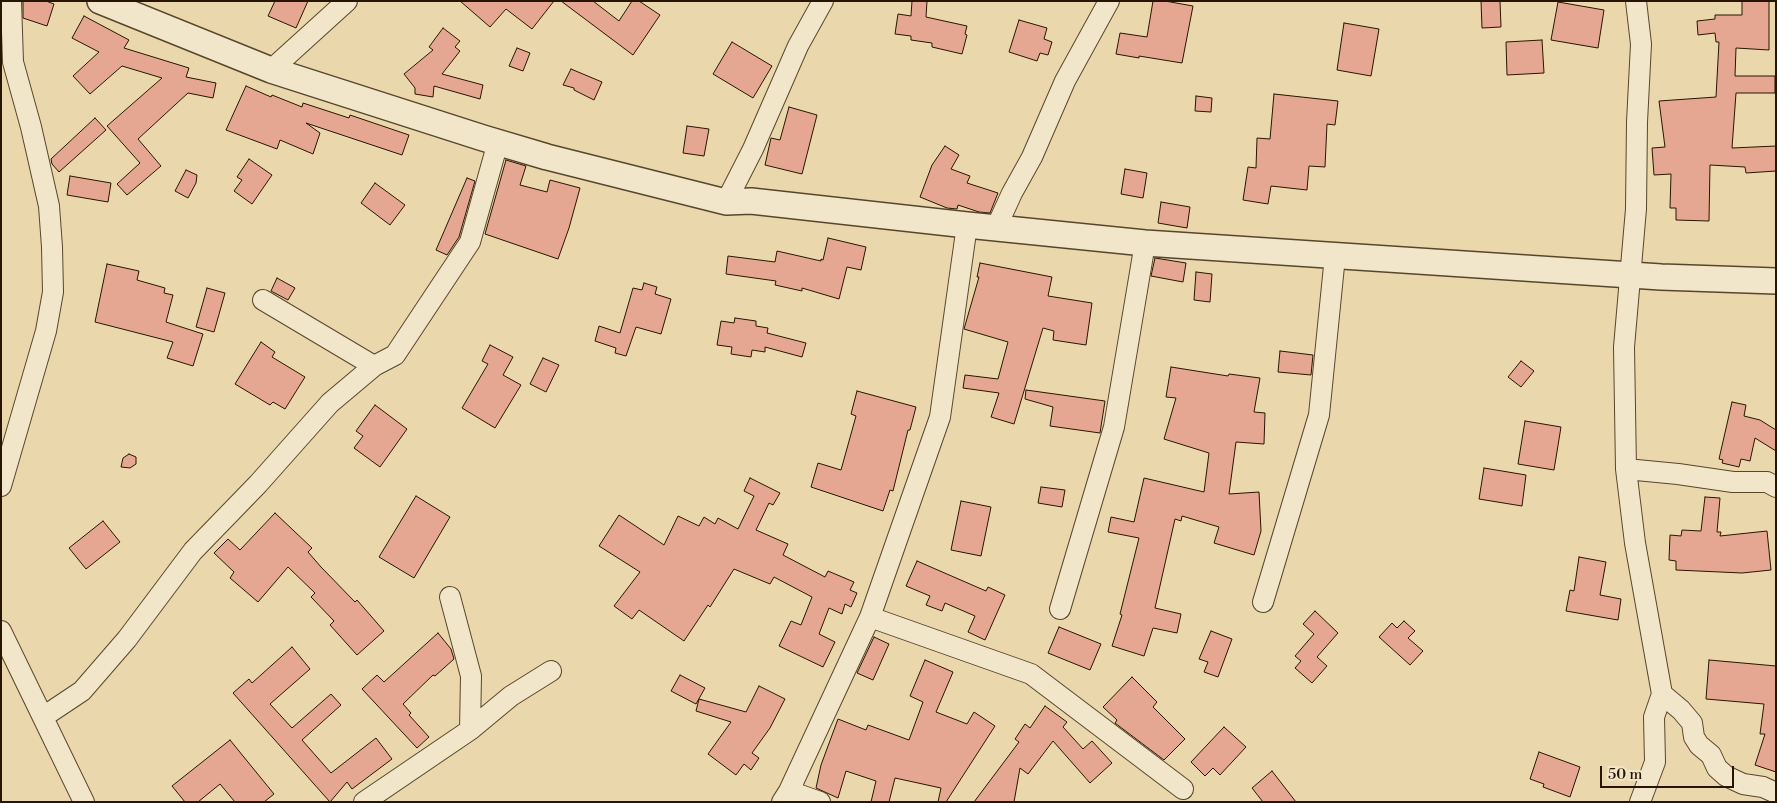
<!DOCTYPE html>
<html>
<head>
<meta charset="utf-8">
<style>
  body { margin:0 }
  #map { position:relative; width:1777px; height:803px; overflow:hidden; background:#ead8ac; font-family:"Libre Bodoni",serif }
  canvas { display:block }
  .frame { position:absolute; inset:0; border:2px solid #281501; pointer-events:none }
  .scale { position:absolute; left:1600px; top:766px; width:134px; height:22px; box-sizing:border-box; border:2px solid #281501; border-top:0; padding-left:6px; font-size:15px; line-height:18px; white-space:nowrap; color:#281501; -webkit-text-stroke:4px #f1e6c9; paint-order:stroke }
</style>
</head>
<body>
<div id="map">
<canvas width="1777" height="803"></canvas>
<div class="frame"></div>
<div class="scale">50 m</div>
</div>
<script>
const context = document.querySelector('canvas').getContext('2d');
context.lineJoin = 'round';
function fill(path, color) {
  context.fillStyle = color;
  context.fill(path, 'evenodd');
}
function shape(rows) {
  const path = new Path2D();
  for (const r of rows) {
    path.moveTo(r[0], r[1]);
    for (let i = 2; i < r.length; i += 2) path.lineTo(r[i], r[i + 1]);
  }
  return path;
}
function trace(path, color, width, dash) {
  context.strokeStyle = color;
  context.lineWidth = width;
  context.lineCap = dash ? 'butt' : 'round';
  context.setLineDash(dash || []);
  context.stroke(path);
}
const building = shape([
  [23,1,46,1,54,4,47,26,23,18,23,1],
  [275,1,308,1,296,28,268,16,275,1],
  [460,1,554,1,532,29,506,9,490,27,460,1],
  [561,1,593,1,619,21,632,1,639,1,660,15,633,55,561,1],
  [912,1,927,1,926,17,967,26,965,34,967,35,962,54,932,47,932,43,911,40,911,36,895,34,898,14,911,16,912,1],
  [1153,1,1165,1,1193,6,1182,63,1139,56,1139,58,1116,54,1120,33,1147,37,1153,1],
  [1481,1,1500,1,1501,27,1482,28,1481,1],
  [1742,1,1769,1,1769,50,1736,48,1735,76,1775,76,1775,93,1736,93,1732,148,1776,146,1776,171,1746,173,1745,167,1710,165,1709,221,1676,220,1676,208,1670,208,1671,174,1654,175,1652,148,1665,147,1659,101,1716,97,1719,42,1716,42,1715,33,1698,35,1697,21,1715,19,1715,15,1742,15,1742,1],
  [1558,2,1604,10,1598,48,1551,40,1558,2],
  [84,16,129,40,124,48,189,68,186,77,216,83,213,98,188,93,138,139,161,166,127,195,117,184,140,163,107,126,162,78,122,66,90,94,73,76,99,52,72,38,84,16],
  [1019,20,1047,28,1044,39,1052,42,1048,55,1040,53,1037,61,1009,52,1019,20],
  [1344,23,1379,29,1371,76,1337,70,1344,23],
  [443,28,460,41,455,47,460,51,442,74,483,85,480,99,434,86,433,97,415,94,415,88,404,74,433,50,429,47,443,28],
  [1542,40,1544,73,1507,75,1506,42,1542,40],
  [732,42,772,66,753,98,713,74,732,42],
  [517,48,530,53,523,71,509,66,517,48],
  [571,69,602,82,594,100,574,90,574,88,563,85,571,69],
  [246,86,271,97,272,95,302,107,303,103,349,118,350,115,409,135,402,155,306,123,320,133,313,154,280,140,277,149,226,130,246,86],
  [1274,94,1338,101,1335,125,1327,124,1325,167,1309,166,1307,190,1271,186,1268,204,1243,200,1248,167,1256,168,1257,138,1270,139,1274,94],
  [1196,96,1212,98,1211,112,1195,111,1196,96],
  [789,107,817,115,802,174,765,165,771,138,780,140,789,107],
  [95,118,106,130,59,172,52,164,51,159,95,118],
  [687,126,709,129,704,156,683,153,687,126],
  [945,146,959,155,951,169,970,176,967,183,998,193,990,213,979,212,958,205,957,209,947,208,920,197,932,165,945,146],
  [249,159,272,175,252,204,234,191,242,180,237,177,249,159],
  [506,160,526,166,520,185,547,192,550,180,580,188,569,228,558,259,485,234,506,160],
  [1125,169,1147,173,1143,198,1121,194,1125,169],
  [186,170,197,175,196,183,188,198,175,191,186,170],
  [70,176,111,183,108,202,67,195,70,176],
  [467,178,475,181,459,237,447,255,436,250,467,178],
  [375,183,405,205,390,225,361,203,375,183],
  [1161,202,1190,207,1187,228,1158,223,1161,202],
  [828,238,866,247,861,270,847,267,839,299,802,288,802,291,775,285,776,281,726,274,728,256,775,262,777,251,821,261,821,259,823,260,828,238],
  [1155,258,1186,263,1183,282,1151,276,1155,258],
  [980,263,1052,277,1048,296,1092,303,1086,345,1053,340,1054,331,1043,328,1014,424,991,417,999,393,963,388,965,375,998,379,1008,342,964,329,979,277,977,277,980,263],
  [107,264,139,271,137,280,165,288,164,293,173,295,166,322,203,334,193,366,167,358,173,342,95,322,107,264],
  [1196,272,1212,274,1210,302,1194,300,1196,272],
  [277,278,295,288,288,300,271,291,277,278],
  [644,283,657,287,655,294,671,299,661,334,636,327,626,356,615,353,616,348,595,341,599,326,620,333,633,288,642,290,644,283],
  [207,288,225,293,214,332,196,327,207,288],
  [735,318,756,321,756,326,768,328,767,333,806,343,802,357,765,347,765,352,752,350,751,357,731,354,732,347,717,345,721,321,734,323,735,318],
  [261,342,275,352,272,357,305,377,285,409,273,402,270,405,235,384,261,342],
  [490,345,513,357,503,375,521,385,495,428,462,408,488,364,482,361,490,345],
  [1280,351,1313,355,1311,375,1278,372,1280,351],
  [543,358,559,365,546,392,530,384,543,358],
  [1521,361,1534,371,1521,387,1508,377,1521,361],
  [1171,367,1228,376,1229,374,1260,378,1254,412,1265,413,1264,444,1236,442,1229,494,1259,492,1261,531,1254,555,1214,543,1219,527,1182,516,1181,521,1175,519,1155,608,1181,614,1177,633,1153,628,1144,656,1112,646,1122,615,1120,614,1139,538,1108,532,1111,517,1134,522,1144,478,1204,492,1209,453,1164,439,1176,398,1166,397,1171,367],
  [1026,390,1105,401,1100,433,1050,426,1053,407,1025,399,1026,390],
  [857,391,916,407,910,430,908,430,893,491,890,490,883,511,811,487,818,463,841,470,856,416,851,414,857,391],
  [1732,402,1746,405,1744,416,1760,420,1776,430,1776,451,1755,438,1750,461,1741,459,1739,467,1722,463,1723,460,1719,459,1732,402],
  [375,405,407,429,380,467,354,448,363,436,356,431,375,405],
  [1525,421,1561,427,1554,470,1518,464,1525,421],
  [129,454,136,457,136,464,130,468,121,467,123,458,129,454],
  [1484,468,1526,475,1522,506,1479,499,1484,468],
  [750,478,780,493,773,505,769,503,756,530,788,544,783,555,825,577,828,571,854,582,850,590,857,593,851,607,845,604,842,614,829,608,819,634,835,642,823,667,779,646,791,621,801,625,812,597,774,577,770,584,734,569,710,607,708,605,684,641,639,610,632,619,614,606,640,572,599,546,619,515,664,545,678,516,699,526,704,517,715,524,718,518,738,529,754,496,744,491,750,478],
  [1041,487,1065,490,1062,507,1038,503,1041,487],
  [416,496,450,517,414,578,379,557,416,496],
  [1705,497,1720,498,1717,532,1721,532,1720,536,1767,531,1771,570,1742,573,1676,570,1676,561,1669,560,1670,535,1681,536,1682,530,1701,531,1705,497],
  [961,501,991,507,981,556,951,550,961,501],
  [275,513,312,548,308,552,321,567,355,602,357,600,384,631,357,655,330,625,334,621,311,597,315,593,288,567,258,602,230,578,234,572,214,553,228,539,240,550,275,513],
  [103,521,120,542,86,569,69,548,103,521],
  [1579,557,1606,562,1600,595,1621,599,1618,620,1566,611,1570,590,1574,591,1579,557],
  [917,561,986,591,988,587,1005,595,985,640,968,632,975,616,945,603,942,611,926,605,930,596,906,586,917,561],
  [1315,611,1338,633,1317,657,1327,666,1312,683,1295,668,1301,661,1295,656,1314,634,1303,624,1315,611],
  [1404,621,1415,631,1408,638,1423,651,1410,665,1379,637,1392,623,1397,628,1404,621],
  [1059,627,1101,644,1090,670,1048,653,1059,627],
  [1211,631,1232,639,1218,677,1204,672,1208,662,1199,659,1211,631],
  [438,633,451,649,454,659,435,676,433,675,403,704,411,713,409,715,429,737,417,748,362,689,377,675,384,682,438,633],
  [874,637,889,644,873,680,857,673,874,637],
  [292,647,310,669,270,704,292,728,331,694,341,705,302,740,331,773,376,738,392,759,352,789,347,782,330,802,233,693,249,679,252,683,292,647],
  [925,660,953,672,936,712,967,724,974,712,995,726,946,802,938,802,941,788,895,778,889,802,871,802,876,781,846,771,838,798,816,788,821,765,838,719,866,730,868,725,909,740,923,702,910,696,925,660],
  [1709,660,1776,666,1776,772,1755,765,1765,734,1760,734,1764,704,1706,699,1709,660],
  [680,675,705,688,696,704,671,691,680,675],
  [1132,677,1157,702,1153,707,1185,739,1164,760,1115,723,1117,720,1103,707,1132,677],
  [759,686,785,699,770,728,752,753,759,758,751,770,744,764,736,775,708,754,731,722,696,711,699,699,746,712,759,686],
  [1045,706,1067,722,1063,727,1083,749,1092,741,1112,763,1090,783,1053,741,1028,774,1020,768,1014,802,974,802,1019,742,1015,739,1025,724,1030,728,1045,706],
  [1224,727,1246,747,1220,775,1213,768,1205,776,1191,762,1224,727],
  [230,740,274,794,264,802,235,802,220,784,198,802,185,802,172,786,230,740],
  [1539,752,1580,767,1570,797,1543,787,1544,784,1530,779,1539,752],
  [1272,771,1296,802,1263,802,1252,788,1272,771]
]);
const minor = shape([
  [1636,1,1641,44,1637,122,1636,209,1624,347,1626,469,1635,543,1662,694,1681,710,1692,723,1694,737,1699,745,1711,755,1717,768,1726,776,1743,784,1763,787,1776,793],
  [271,70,347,1],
  [726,202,753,149,798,46,823,1],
  [996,228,1012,193,1032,157,1065,81,1109,1],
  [263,300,374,366],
  [1626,469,1678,474,1733,482,1767,482,1776,487],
  [1,486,46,331,53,292,52,247,49,206,31,127,13,62,11,1],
  [450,597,471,676,470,730],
  [1263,602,1319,415,1335,256],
  [1060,609,1114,427,1145,243],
  [870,617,1031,674,1183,789],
  [1,631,84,802],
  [43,717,82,691,127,639,193,551,258,484,330,403,374,366,395,355,470,242,498,142],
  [789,791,820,802],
  [364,802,470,730,511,696,551,671],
  [782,802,789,791,870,617,940,417,967,225],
  [1640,802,1655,762,1654,717,1662,694]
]);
const tertiary = shape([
  [100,1,271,70,483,138,547,157,726,202,751,201,967,225,1145,243,1661,277,1776,281]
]);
fill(building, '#e5a791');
trace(building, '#281501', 1);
trace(minor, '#58462c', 22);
trace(tertiary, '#58462c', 28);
trace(minor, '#f1e6c9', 20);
trace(tertiary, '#f1e6c9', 25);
</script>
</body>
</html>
